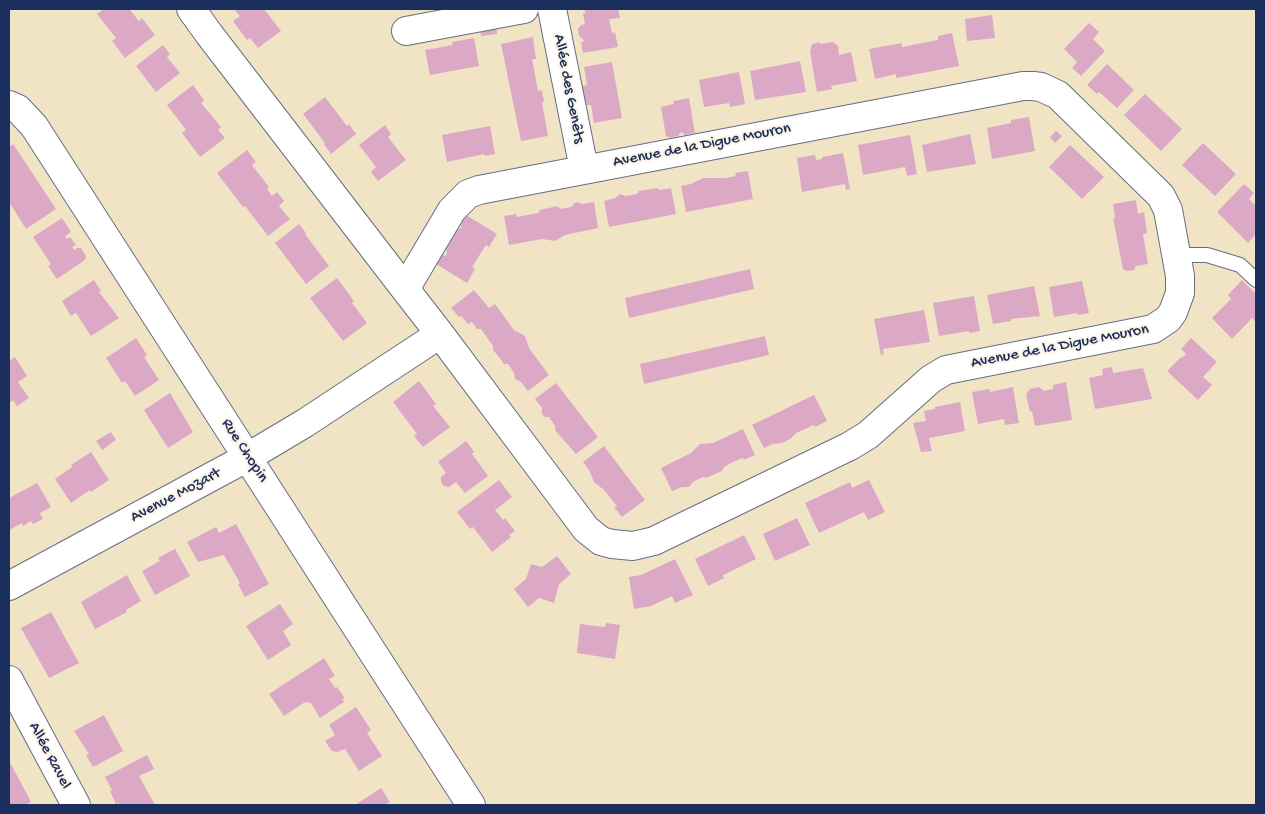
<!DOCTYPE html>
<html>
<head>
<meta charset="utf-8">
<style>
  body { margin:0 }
  #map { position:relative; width:1265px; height:814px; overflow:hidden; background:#f0e4c5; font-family:"Gochi Hand",sans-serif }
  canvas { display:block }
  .frame { position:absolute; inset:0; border:10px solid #1b2f5e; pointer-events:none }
</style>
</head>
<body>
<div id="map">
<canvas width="1265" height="814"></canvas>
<div class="frame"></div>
</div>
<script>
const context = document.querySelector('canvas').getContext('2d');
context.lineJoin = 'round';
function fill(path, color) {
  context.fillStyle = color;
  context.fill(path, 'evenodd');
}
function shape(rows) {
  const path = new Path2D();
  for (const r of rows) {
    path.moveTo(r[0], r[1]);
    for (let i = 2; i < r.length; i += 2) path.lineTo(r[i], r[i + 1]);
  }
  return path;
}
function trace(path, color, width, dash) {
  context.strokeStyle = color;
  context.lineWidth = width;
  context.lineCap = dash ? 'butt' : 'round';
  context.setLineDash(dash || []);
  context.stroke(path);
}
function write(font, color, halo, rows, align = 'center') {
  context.font = font + ' "Gochi Hand",sans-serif';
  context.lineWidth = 4;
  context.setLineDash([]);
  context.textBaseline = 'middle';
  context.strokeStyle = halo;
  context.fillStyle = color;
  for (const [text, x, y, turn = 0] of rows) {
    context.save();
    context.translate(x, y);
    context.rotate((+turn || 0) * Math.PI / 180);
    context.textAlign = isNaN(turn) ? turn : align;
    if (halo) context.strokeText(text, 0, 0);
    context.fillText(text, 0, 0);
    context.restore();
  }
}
const building = shape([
  [104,9,129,9,139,21,142,18,155,35,125,58,112,41,116,38,97,14],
  [234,9,264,9,281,31,258,48,250,38,247,40,233,21,240,16],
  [583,9,618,9,620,18,609,19,612,33,615,32,618,47,583,53,581,42,584,42,583,39,579,36,578,29,581,25,585,24,583,14,586,13],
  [992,15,995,38,967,41,965,19],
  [1089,23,1099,32,1093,39,1105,51,1081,76,1072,68,1077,62,1064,49],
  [496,25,497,34,481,36,480,28],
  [952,33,959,66,896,78,896,74,875,79,869,49,902,43,902,47,938,40,938,36],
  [533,37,536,59,532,59,538,91,542,90,544,102,542,102,548,136,521,141,501,44],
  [474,38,479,66,430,75,425,50,453,45,452,42],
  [820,42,820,44,833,42,838,46,839,55,851,52,857,81,831,86,832,89,817,92,810,52,812,44],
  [163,45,170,54,167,57,180,73,156,92,136,66],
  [800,61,806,92,755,100,750,71],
  [612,62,622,118,594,123,591,105,586,105,582,86,587,85,584,67],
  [1107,64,1134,90,1117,108,1099,92,1097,94,1087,85],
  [739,72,745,104,730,107,729,103,704,107,699,80],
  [193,85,204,100,201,103,221,127,218,130,225,138,200,157,182,133,186,130,167,105],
  [1145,94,1182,129,1161,151,1124,115],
  [325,97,347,126,349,124,356,134,331,154,324,144,325,143,303,114],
  [689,98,695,133,684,135,683,132,680,133,678,136,670,138,666,136,661,107,674,104,673,101],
  [1029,117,1035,151,992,159,987,128,1011,123,1011,120],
  [385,125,391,134,388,137,406,160,378,181,371,172,376,167,359,145],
  [490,126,495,154,485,156,484,154,447,162,442,135],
  [1056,131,1062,136,1055,143,1050,137],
  [970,134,976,164,927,172,922,145],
  [910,135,917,174,907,176,905,167,863,175,858,145],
  [1203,143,1236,174,1215,196,1182,165],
  [13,144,56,209,26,229,9,202,9,147],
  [1070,145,1104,177,1082,199,1049,167],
  [247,150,256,162,252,165,269,187,267,189,272,196,277,192,284,201,279,206,290,219,268,236,245,206,243,207,217,173],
  [843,153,850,189,846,190,845,184,802,192,797,158,815,155,816,160,822,159,822,157],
  [748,171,753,199,686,212,681,186,691,184,703,178,726,178,736,176,735,173],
  [1244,184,1254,193,1249,199,1256,206,1256,234,1248,243,1217,212],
  [657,188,660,190,671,188,676,214,609,227,604,201,615,198,620,194,626,196,637,194,639,191],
  [1136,200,1138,214,1144,212,1147,233,1143,234,1148,264,1136,266,1134,270,1127,271,1123,269,1113,218,1115,218,1113,204],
  [576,202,582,204,594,202,598,228,565,235,555,241,542,239,509,245,504,216,516,214,517,217,538,213,540,210,557,206,561,209,571,207],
  [466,215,497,234,489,247,486,245,472,267,475,269,467,283,436,264,442,254,445,256,447,253,446,249,457,230,462,227,460,225],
  [62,218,71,232,65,236,67,239,70,237,76,245,72,247,74,250,77,248,81,248,86,256,85,260,57,279,48,266,51,264,33,237],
  [299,224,306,233,305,234,329,266,306,284,275,243],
  [750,269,754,289,629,318,625,298],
  [337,278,354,301,352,303,367,323,343,341,310,298],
  [94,280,101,291,99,292,119,318,91,336,76,313,71,316,62,301],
  [1242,280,1256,294,1256,320,1255,321,1252,318,1232,339,1212,318,1231,299,1228,295],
  [1082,281,1089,313,1078,315,1077,313,1054,317,1049,287],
  [1034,286,1040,316,1011,319,1011,321,993,324,987,295],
  [474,290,489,308,495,304,514,330,525,336,529,348,549,375,528,391,521,382,515,379,514,373,508,364,504,364,499,357,493,350,493,346,481,329,477,329,472,322,468,324,461,316,459,317,451,308],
  [974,296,980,331,969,333,969,331,939,336,933,303],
  [924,310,930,342,883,349,884,354,881,355,874,319],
  [765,336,769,355,644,384,640,364],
  [136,338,147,355,144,357,159,380,135,396,125,381,122,383,106,358],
  [1191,338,1217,362,1203,377,1212,385,1198,400,1167,371,1181,357,1182,358,1186,354,1181,349],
  [15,357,27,376,18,382,29,398,17,406,13,400,9,403,9,361],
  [1112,367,1113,373,1143,368,1152,399,1095,409,1089,378,1103,375,1102,369],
  [419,381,436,404,433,406,450,427,423,447,414,436,417,434,393,402],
  [1066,382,1072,420,1035,426,1032,411,1030,412,1026,394,1030,389,1039,387,1044,391,1053,389,1053,385],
  [556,383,598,437,576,454,555,430,555,426,549,417,545,417,542,414,542,408,535,399],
  [1013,387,1019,423,1005,425,1004,419,978,424,972,392,989,389,990,392],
  [170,393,193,432,168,448,144,410],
  [814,395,827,421,815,427,814,425,796,433,790,439,782,443,773,444,764,448,752,425],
  [960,402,965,431,929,438,932,451,921,452,913,423,926,421,924,411,935,409,935,407],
  [743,429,755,455,744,460,743,458,733,462,724,467,722,471,706,478,703,477,693,482,689,487,682,487,672,491,661,468,691,453,700,444,713,443],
  [111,432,116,440,102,450,96,441],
  [466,441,474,452,472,454,488,476,465,493,456,482,449,487,444,486,441,482,441,477,446,473,438,462],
  [604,446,645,500,622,517,614,507,617,506,604,490,594,482,589,470,583,462],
  [91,452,109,480,91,492,90,490,71,503,55,479,72,467,71,465],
  [499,480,512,497,495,510,503,520,505,518,515,531,509,535,511,537,492,552,473,527,470,529,457,512],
  [869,480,885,512,868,520,864,512,819,533,805,503,850,482,852,488],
  [37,483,51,507,40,513,43,519,33,524,31,521,23,526,22,523,9,530,9,498],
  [797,518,810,545,775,561,763,534],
  [236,524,269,584,245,597,238,584,240,583,224,555,198,562,187,542,216,527,219,533],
  [744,535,756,559,723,575,724,578,708,586,695,559],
  [175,549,190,576,155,595,142,571,160,561,158,558],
  [557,556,571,574,559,584,554,603,539,598,528,607,514,589,526,579,531,564,542,567],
  [675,559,693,595,675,603,672,596,651,606,634,609,629,577,641,575],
  [127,575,141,601,126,610,127,612,95,629,81,602],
  [280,604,293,624,283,631,291,645,268,660,246,626],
  [51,612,79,663,49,678,21,628],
  [606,623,620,625,615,659,577,653,580,624,605,627],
  [324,658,335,676,329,679,335,688,337,687,345,698,342,699,344,702,320,718,311,703,305,702,284,716,269,694],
  [356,707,371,730,367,733,382,756,359,771,345,749,337,752,332,751,325,741,335,735,329,725],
  [104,715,123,751,93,767,86,755,89,754,74,731],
  [147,755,154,769,139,776,155,805,120,805,119,803,116,804,110,791,112,790,105,777],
  [11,764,31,802,25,805,9,805,9,765],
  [381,788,390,802,385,805,355,805]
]);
const lane = shape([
  [1177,255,1207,255,1240,265,1256,280]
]);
const street = shape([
  [191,9,209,34,405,289,440,334,586,529,601,541,612,544,633,546,654,541,850,446,868,435,931,379,946,370,1153,329,1168,319,1173,312,1180,293,1180,276,1168,210,1161,196,1058,95,1041,87,1033,86,1023,86,479,190,468,194,452,210,405,289],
  [552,9,584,169],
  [406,31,524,9],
  [9,105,18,109,34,126,471,805],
  [9,586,248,457,305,423,440,334],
  [9,680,76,805]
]);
const streetNames = [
  ["Allée des Genêts",568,89,79],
  ["Avenue de la Digue Mouron",702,146,-11],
  ["Avenue de la Digue Mouron",1060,347,-11],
  ["Rue Chopin",244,451,57],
  ["Avenue Mozart",176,496,-28],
  ["Allée Ravel",49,756,62]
];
fill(building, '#dba9c6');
trace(lane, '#666e82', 16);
trace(street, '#666e82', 30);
trace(lane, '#fff', 14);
trace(street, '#fff', 28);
write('16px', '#1b2f5e', '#fcf5e5', streetNames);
</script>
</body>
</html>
